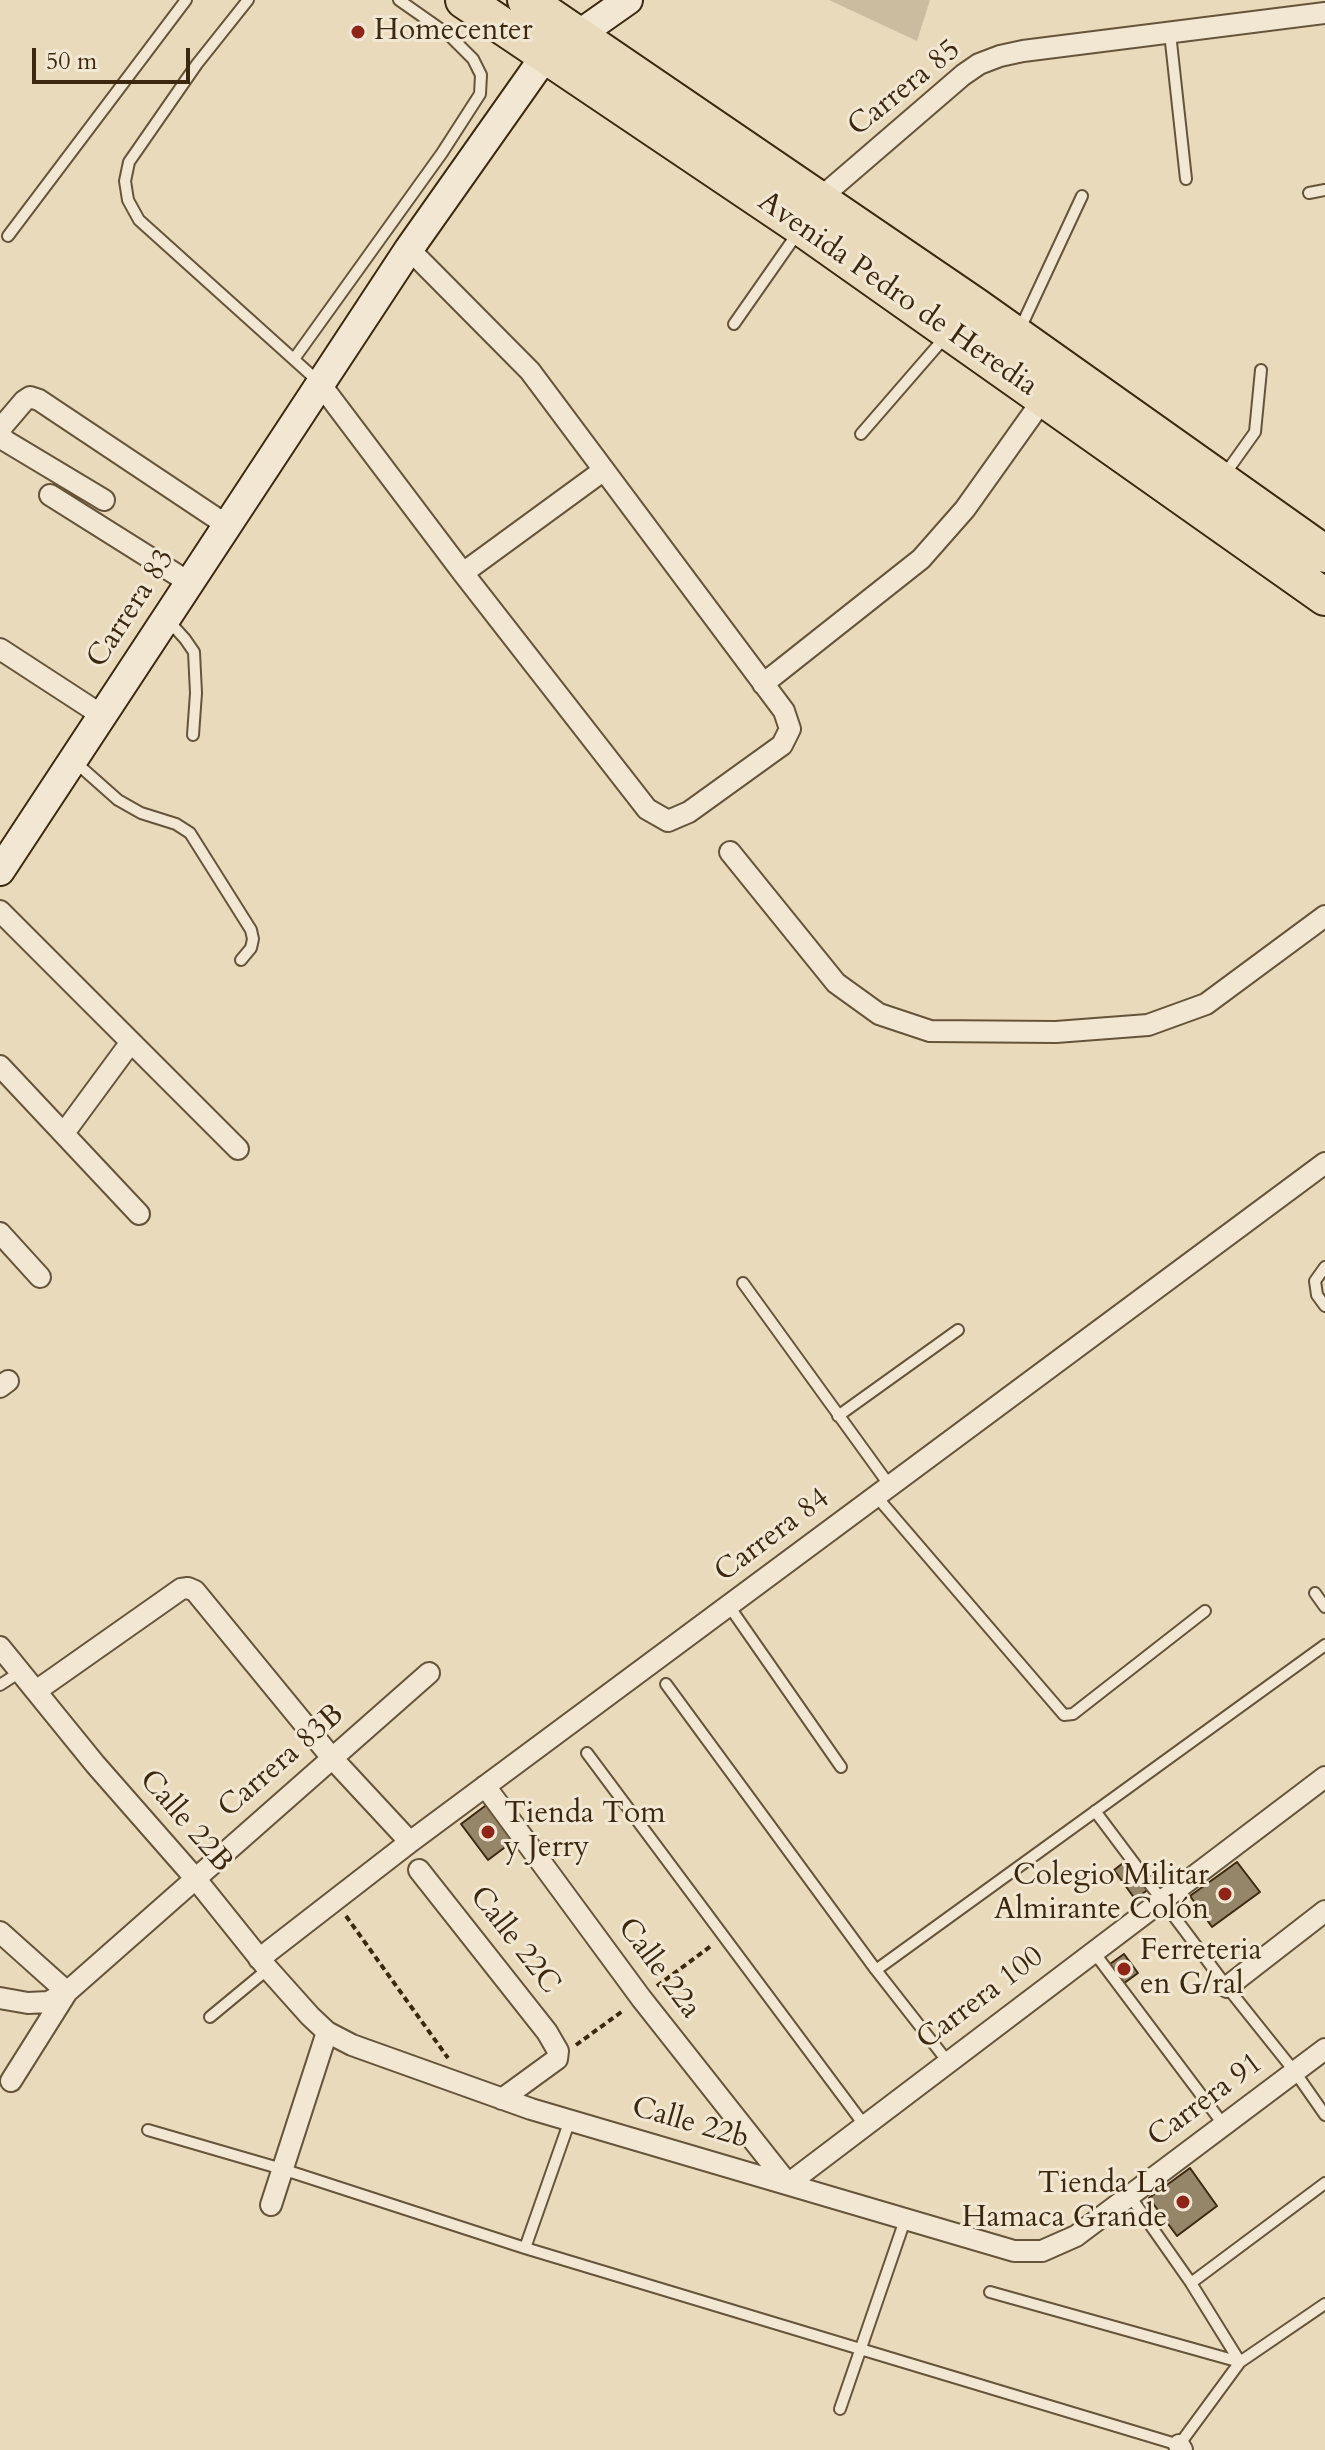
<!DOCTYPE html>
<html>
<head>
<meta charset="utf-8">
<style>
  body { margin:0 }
  #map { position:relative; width:1325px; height:2450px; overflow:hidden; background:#e9dabc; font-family:Cardo,serif }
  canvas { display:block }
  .scale { position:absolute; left:32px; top:48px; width:158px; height:36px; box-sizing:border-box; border:4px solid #3b280f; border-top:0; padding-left:10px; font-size:24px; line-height:28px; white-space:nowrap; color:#3b280f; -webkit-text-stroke:6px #f1e7d3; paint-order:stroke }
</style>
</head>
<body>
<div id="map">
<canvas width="1325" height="2450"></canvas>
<div class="scale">50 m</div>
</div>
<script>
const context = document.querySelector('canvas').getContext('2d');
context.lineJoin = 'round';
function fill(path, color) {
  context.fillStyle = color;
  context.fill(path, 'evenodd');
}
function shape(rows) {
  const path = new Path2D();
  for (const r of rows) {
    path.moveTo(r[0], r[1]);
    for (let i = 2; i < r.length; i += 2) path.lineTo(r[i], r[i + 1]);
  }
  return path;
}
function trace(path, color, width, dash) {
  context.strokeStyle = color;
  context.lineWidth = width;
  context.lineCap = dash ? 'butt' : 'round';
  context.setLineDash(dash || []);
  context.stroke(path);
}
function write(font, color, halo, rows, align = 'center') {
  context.font = font + ' Cardo,serif';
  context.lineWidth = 6;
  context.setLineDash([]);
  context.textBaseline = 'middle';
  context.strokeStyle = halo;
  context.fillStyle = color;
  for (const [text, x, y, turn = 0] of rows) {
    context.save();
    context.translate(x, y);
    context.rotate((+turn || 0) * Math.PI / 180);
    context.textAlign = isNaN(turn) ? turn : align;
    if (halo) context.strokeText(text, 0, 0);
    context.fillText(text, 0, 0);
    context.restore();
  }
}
const green = shape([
  [829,0,930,0,917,41]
]);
const building = shape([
  [489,1803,516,1839,488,1860,461,1824,489,1803],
  [1127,1860,1149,1889,1135,1899,1114,1870,1127,1860],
  [1237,1862,1260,1892,1212,1927,1190,1896,1237,1862],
  [1124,1954,1138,1973,1123,1984,1110,1964,1124,1954],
  [1190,2168,1217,2206,1177,2236,1149,2198,1190,2168]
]);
const path = shape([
  [346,1916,448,2058],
  [657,1986,711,1946],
  [576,2045,624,2010]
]);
const lane = shape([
  [248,0,197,64,129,162,125,181,128,200,139,220,320,383],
  [1170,33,1186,179],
  [1309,193,1325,190],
  [8,236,186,0],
  [734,324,799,231],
  [1020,329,1082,196],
  [294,359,442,153,480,94,481,75,473,59,449,35,399,0],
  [861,434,946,336],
  [1225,474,1255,432,1261,370],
  [167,619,185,639,194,652,196,693,193,735],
  [74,761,118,800,141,813,176,824,190,833,251,930,253,939,251,948,241,960],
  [1325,1267,1315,1281,1317,1295,1325,1306],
  [743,1283,890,1486],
  [838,1416,958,1330],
  [876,1496,1064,1715,1073,1714,1205,1611],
  [1315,1593,1325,1607],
  [729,1606,841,1767],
  [666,1684,876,1970,948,2062],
  [0,1685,20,1672],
  [587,1753,865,2126],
  [1095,1811,1227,1987,1295,2072,1325,2115],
  [1093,1951,1223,2124],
  [876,1970,1325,1645],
  [210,2017,268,1969],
  [148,2130,282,2169,525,2248,1179,2445,1240,2362,1325,2304],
  [1130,2196,1191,2283,1240,2362],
  [525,2248,570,2120],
  [1191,2283,1325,2183],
  [990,2292,1240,2362],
  [840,2409,905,2220]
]);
const street = shape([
  [819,199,963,75,979,64,1000,56,1023,51,1325,13],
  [321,385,463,573,647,809,668,821,689,812,782,745,790,729,784,711,530,371,409,249],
  [50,495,190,583],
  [104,500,4,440,1,434,1,428,24,401,30,397,39,400,228,526],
  [463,573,604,470],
  [0,649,103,716],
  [763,684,921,559,965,509,1044,398],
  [730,852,836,983,879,1014,930,1031,1056,1032,1148,1025,1206,1004,1325,916],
  [0,911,238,1149],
  [0,1066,139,1214],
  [64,1133,131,1042],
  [0,1233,40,1277],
  [0,1387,8,1381],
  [0,1647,95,1764,195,1878,268,1969,310,2016,327,2032,352,2045,531,2109,1014,2251,1042,2251,1076,2236,1325,2049],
  [36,1691,181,1589,188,1588,195,1591,332,1758,410,1842],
  [485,1786,641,1998,788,2184,1325,1777],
  [419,1870,547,2032,558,2051,557,2059,502,2099],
  [0,1932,67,1992],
  [259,1959,410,1842,1325,1163],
  [1227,1987,1325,1911],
  [0,1998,28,2003,48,2002,67,1992,429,1673],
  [11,2081,67,1992],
  [271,2205,327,2032],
  [1179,2445,1182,2450]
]);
const secondary = shape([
  [0,871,409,249,536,69,547,57,628,0]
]);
const highway = shape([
  [464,0,801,227,1325,597],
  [526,0,975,306,1325,554]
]);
const markers = [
  [358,32,8,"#8f2418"],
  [488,1832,8,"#8f2418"],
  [1225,1894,8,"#8f2418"],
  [1124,1969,8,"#8f2418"],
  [1183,2202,8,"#8f2418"]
];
const poiNames = [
  ["Homecenter",374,32],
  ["Tienda Tom",504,1815],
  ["y Jerry",504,1849],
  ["Colegio Militar",1209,1877,"right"],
  ["Almirante Colón",1209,1911,"right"],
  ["Ferreteria",1140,1952],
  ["en G/ral",1140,1986],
  ["Tienda La",1167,2185,"right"],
  ["Hamaca Grande",1167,2219,"right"]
];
const streetNames = [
  ["Carrera 85",905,89,-39],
  ["Avenida Pedro de Heredia",897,295,35],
  ["Carrera 83",132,609,-57],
  ["Carrera 84",773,1536,-37],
  ["Carrera 83B",282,1762,-41],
  ["Calle 22B",185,1822,49],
  ["Calle 22C",514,1941,52],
  ["Calle 22a",658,1969,53],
  ["Carrera 100",981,1999,-37],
  ["Carrera 91",1206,2101,-37],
  ["Calle 22b",690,2124,16]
];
fill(green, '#cbbc9f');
fill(building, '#958569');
trace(building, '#3b280f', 2);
trace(lane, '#66543a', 14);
trace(street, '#66543a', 24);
trace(secondary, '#3b280f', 32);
trace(highway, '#3b280f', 40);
trace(path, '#3b280f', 4, [6, 4]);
trace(lane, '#f1e7d3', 10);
trace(street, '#f1e7d3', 20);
trace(secondary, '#f1e7d3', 28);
trace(highway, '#e9dabc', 36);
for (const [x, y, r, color] of markers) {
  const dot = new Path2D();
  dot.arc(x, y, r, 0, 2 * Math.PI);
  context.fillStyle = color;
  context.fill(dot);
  trace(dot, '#f1e7d3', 3);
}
write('30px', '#3b280f', '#f1e7d3', poiNames, 'left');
write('30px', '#3b280f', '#f1e7d3', streetNames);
</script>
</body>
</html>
